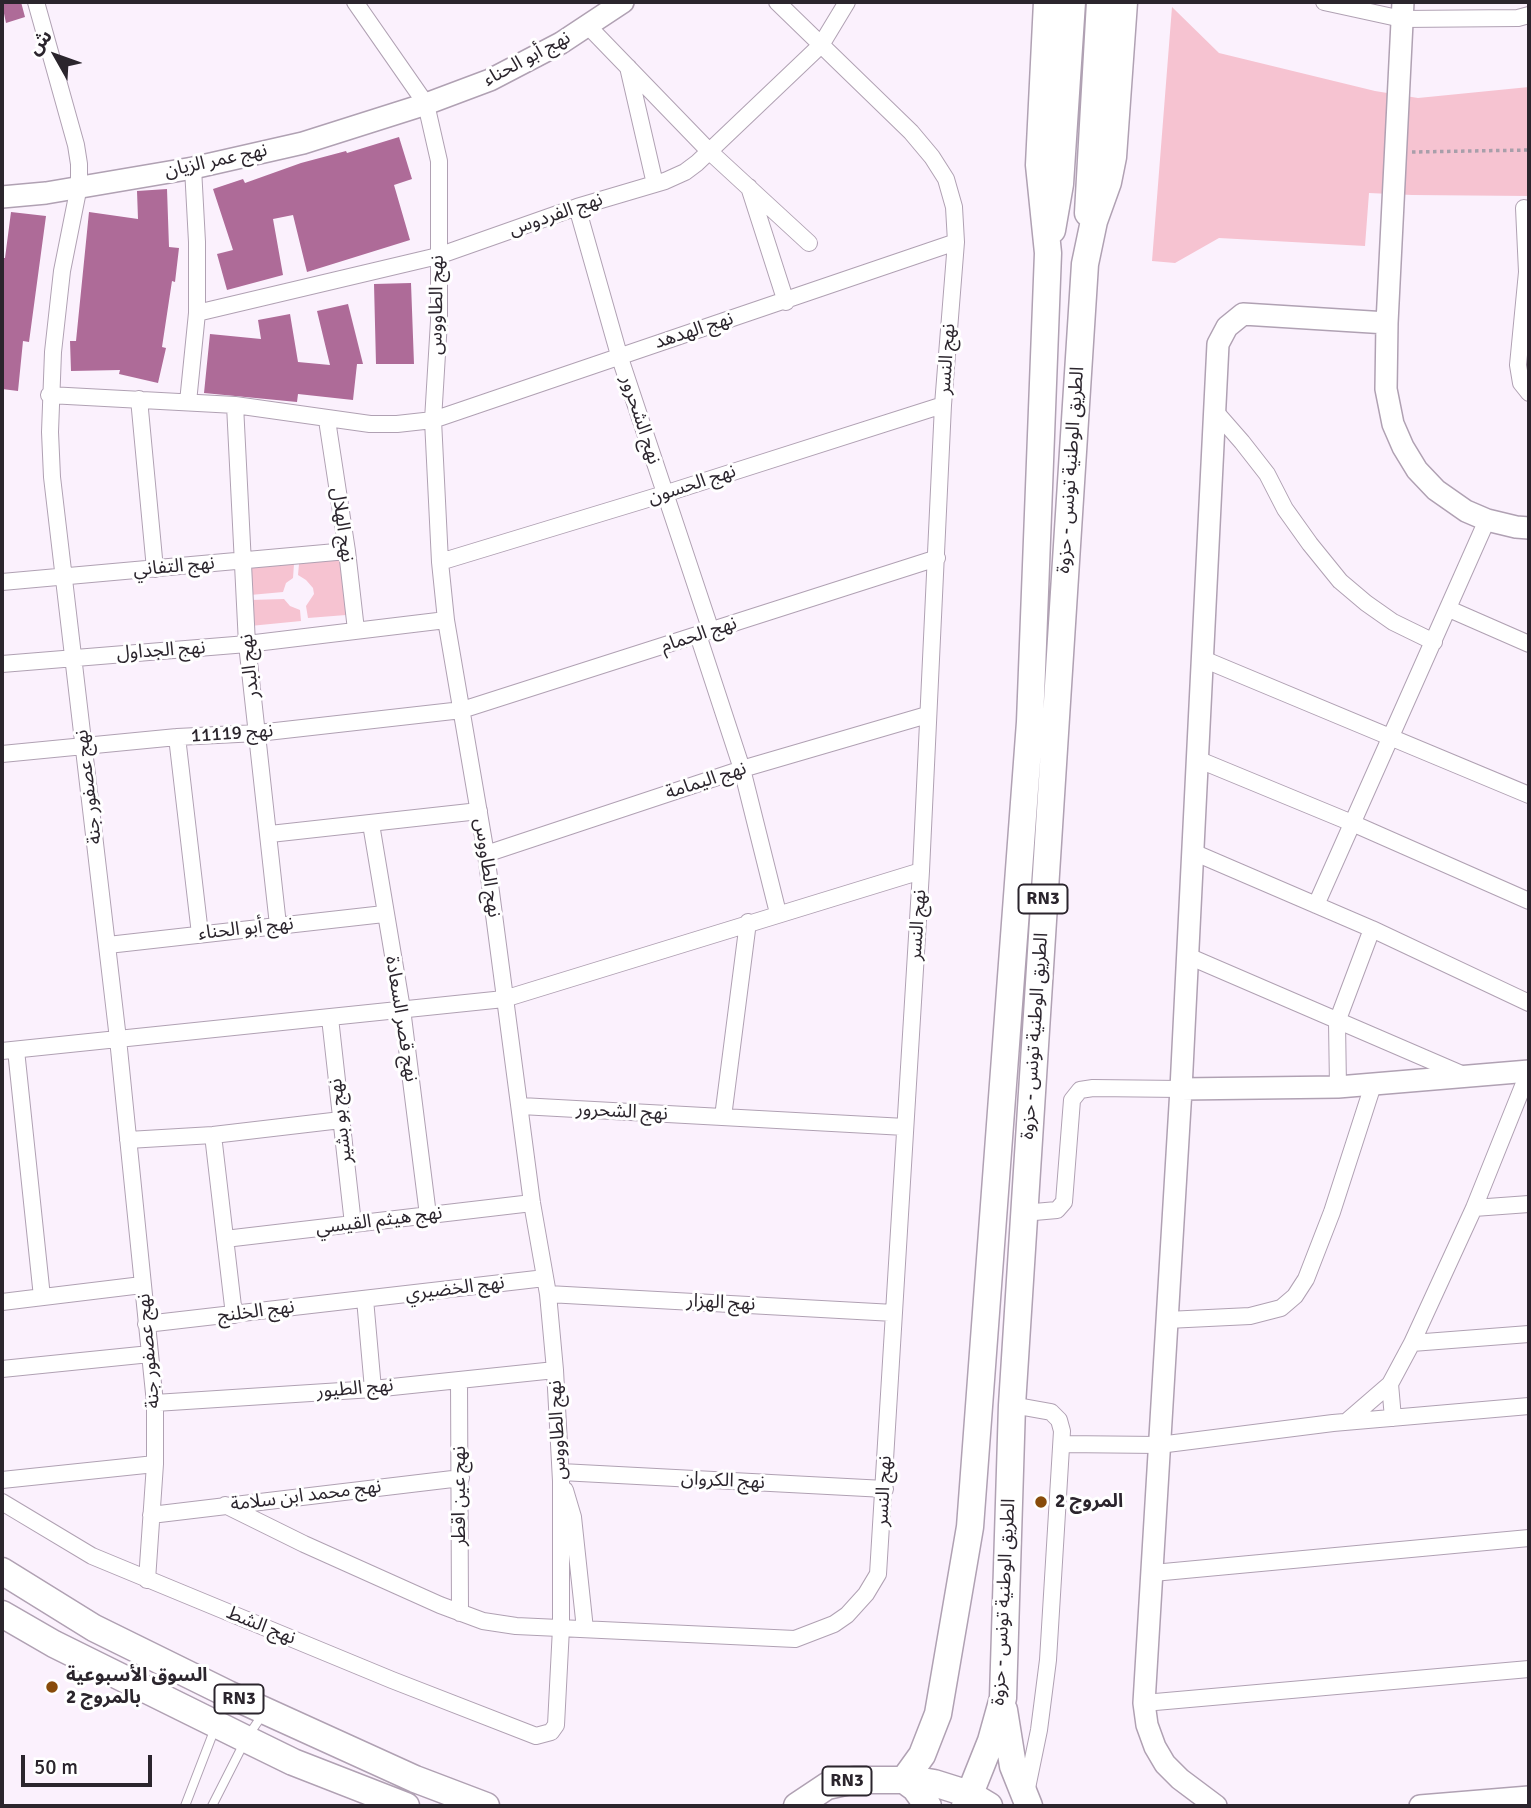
<!DOCTYPE html>
<html>
<head>
<meta charset="utf-8">
<style>
  body { margin:0 }
  #map { position:relative; width:1531px; height:1808px; overflow:hidden; background:#fbf1fd; font-family:Signika,"Noto Sans Arabic",sans-serif }
  canvas { display:block }
  .frame { position:absolute; inset:0; border:4px solid #2b252d; pointer-events:none }
  .north { position:absolute; left:21px; top:21px; width:70px; height:70px; -webkit-text-stroke:5px #fff; paint-order:stroke; rotate:310deg; font-size:19px; font-weight:700; line-height:28px; text-align:center; color:#2b252d }
  .north::after { content:''; display:block; margin:auto; width:24px; height:32px; background:#2b252d; clip-path:polygon(50% 0,100% 100%,50% 72%,0 100%) }
  .scale { position:absolute; left:21px; top:1755px; width:131px; height:32px; box-sizing:border-box; border:4px solid #2b252d; border-top:0; padding-left:9px; font-size:21px; line-height:24px; white-space:nowrap; color:#2b252d; -webkit-text-stroke:5px #fff; paint-order:stroke }
</style>
</head>
<body>
<div id="map">
<canvas width="1531" height="1808"></canvas>
<div class="frame"></div>
<div class="north">ش</div>
<div class="scale">50 m</div>
</div>
<script>
const context = document.querySelector('canvas').getContext('2d');
context.lineJoin = 'round';
function fill(path, color) {
  context.fillStyle = color;
  context.fill(path, 'evenodd');
}
function shape(rows) {
  const path = new Path2D();
  for (const r of rows) {
    path.moveTo(r[0], r[1]);
    for (let i = 2; i < r.length; i += 2) path.lineTo(r[i], r[i + 1]);
  }
  return path;
}
function trace(path, color, width, dash) {
  context.strokeStyle = color;
  context.lineWidth = width;
  context.lineCap = dash ? 'butt' : 'round';
  context.setLineDash(dash || []);
  context.stroke(path);
}
function write(font, color, halo, rows, align = 'center') {
  context.font = font + ' Signika,"Noto Sans Arabic",sans-serif';
  context.lineWidth = 6;
  context.setLineDash([]);
  context.textBaseline = 'middle';
  context.strokeStyle = halo;
  context.fillStyle = color;
  for (const [text, x, y, turn = 0] of rows) {
    context.save();
    context.translate(x, y);
    context.rotate((+turn || 0) * Math.PI / 180);
    context.textAlign = isNaN(turn) ? turn : align;
    if (halo) context.strokeText(text, 0, 0);
    context.fillText(text, 0, 0);
    context.restore();
  }
}
const green = shape([
  [1172,7,1219,53,1375,91,1418,98,1529,87,1529,196,1412,195,1369,193,1365,246,1219,238,1175,263,1152,261],
  [342,559,346,615,308,618,306,606,314,594,313,588,306,580,298,575,299,564],
  [294,564,293,578,286,583,283,592,250,595,251,566],
  [284,599,290,606,300,610,301,621,250,626,250,600]
]);
const building = shape([
  [11,2,21,2,25,17,6,23,2,4],
  [399,137,412,179,394,185,410,240,307,272,293,215,273,219,283,275,227,290,217,254,233,250,213,189,243,179,245,183,301,163,346,151,347,153],
  [167,189,169,247,179,248,175,282,172,281,162,347,166,348,158,383,119,374,120,370,71,371,70,341,76,341,89,212,138,219,137,191],
  [11,212,46,216,29,342,23,341,18,391,2,389,2,258,5,258],
  [411,283,414,364,376,364,374,284],
  [348,304,363,364,357,364,353,400,298,394,297,402,204,393,210,334,261,339,258,320,290,314,298,362,330,365,317,311]
]);
const path = shape([
  [1412,152,1529,150]
]);
const service = shape([
  [185,1806,227,1697],
  [212,1806,246,1739,263,1714]
]);
const minor = shape([
  [36,2,76,145,79,164,79,186,62,271,53,352,50,432,52,477,118,1039,155,1403,155,1464,147,1580],
  [1324,2,1402,19,1518,18,1529,15],
  [588,26,709,151,809,243],
  [628,67,655,184],
  [749,187,786,302],
  [577,207,619,355,711,631],
  [1524,208,1527,272,1518,365,1521,383,1529,393],
  [197,313,438,256,577,207,665,181,685,172,697,163,821,45,847,2],
  [49,395,235,405,370,424,397,424,433,420,956,242],
  [139,399,155,569],
  [188,402,197,313,197,242,193,168],
  [235,405,247,644,278,925],
  [1214,410,1242,442,1267,474,1285,509,1310,544,1340,581,1366,603,1393,622,1434,642],
  [327,420,347,551,356,630],
  [440,562,664,494,943,405],
  [2,582,347,551],
  [1449,609,1529,644],
  [698,635,742,769,778,913],
  [1203,659,1529,795],
  [2,664,247,644,446,620],
  [177,737,200,934],
  [2,754,177,737,258,733,462,710,937,558],
  [1197,759,1352,823,1529,901],
  [371,824,402,1009,428,1215],
  [270,834,479,811],
  [1193,852,1372,929,1529,1003],
  [486,854,742,769,927,715],
  [1316,905,1487,520],
  [108,945,384,914],
  [1188,956,1464,1075],
  [330,1018,353,1224],
  [16,1050,42,1297],
  [2,1051,504,999,921,871],
  [1338,1087,1337,1022,1372,929],
  [521,1106,905,1127],
  [723,1117,748,922],
  [213,1135,234,1315],
  [128,1140,213,1135,341,1120],
  [1474,1208,1529,1204],
  [1023,1213,1057,1210,1064,1202,1072,1100,1080,1090,1093,1088,1181,1089],
  [225,1239,532,1203],
  [548,1294,894,1313],
  [365,1299,373,1389],
  [2,1302,142,1285],
  [1167,1320,1250,1316,1281,1308,1295,1296,1306,1279,1332,1212,1373,1085],
  [146,1324,545,1278],
  [1412,1343,1529,1334],
  [2,1369,150,1354],
  [459,1380,460,1613],
  [155,1403,373,1389,555,1370],
  [1012,1405,1051,1412,1059,1420,1062,1431,1048,1660,1039,1730,1026,1793],
  [1393,1418,1390,1384,1412,1343,1474,1208,1529,1071],
  [1346,1422,1390,1384],
  [1062,1444,1159,1445,1333,1423,1529,1406],
  [561,1472,885,1489],
  [2,1480,155,1464],
  [565,1490,573,1517,585,1629],
  [2,1502,92,1556,392,1680,536,1736,551,1732,556,1725,561,1628,561,1481,555,1370,548,1294,532,1203,486,854,446,620,440,562,433,420,439,321,439,161,426,104,355,2],
  [225,1505,304,1544,440,1605,483,1621,516,1626,795,1639,834,1624,847,1615,866,1594,878,1574,921,871,943,405,956,242,954,207,946,179,932,157,911,132,777,2],
  [151,1515,461,1478],
  [1153,1573,1529,1538],
  [1144,1703,1529,1669]
]);
const tertiary = shape([
  [1403,2,1387,323,1386,389,1393,424,1403,447,1417,470,1436,490,1466,511,1487,520,1516,527,1529,528],
  [2,197,46,193,193,168,303,143,426,104,490,80,561,43,623,2],
  [1181,1089,1338,1087,1529,1071],
  [1216,1806,1180,1779,1165,1764,1155,1747,1147,1725,1144,1703,1181,1089,1218,344,1227,327,1243,314,1387,323],
  [1420,1806,1529,1797]
]);
const trunk = shape([
  [1088,213,1100,2],
  [1052,230,1060,184,1072,2],
  [2,1571,94,1628,228,1694,415,1779,486,1806],
  [2,1614,54,1644,246,1739,293,1762,406,1806],
  [1004,1710,1013,1766,1029,1806],
  [904,1780,922,1755,938,1714,970,1527,1030,722,1048,253,1039,165,1047,2],
  [904,1780,915,1788,928,1806],
  [797,1806,827,1786,854,1780,916,1780,934,1783,969,1794,989,1806],
  [965,1806,991,1741,1003,1698,1012,1405,1085,264,1094,221,1108,182,1113,157,1124,2]
]);
const markers = [
  [1041,1502,7,"#884b0b"],
  [52,1687,7,"#884b0b"]
];
const shields = [
  [1043,899,49],
  [239,1699,49],
  [847,1781,49]
];
const shieldNames = [
  ["RN3",1043,899],
  ["RN3",239,1699],
  ["RN3",847,1781]
];
const streetNames = [
  ["نهج أبو الحناء",527,59,-28],
  ["نهج عمر الزيان",216,161,-12],
  ["نهج الفردوس",556,215,-19],
  ["نهج الطاووس",437,305,-89],
  ["نهج الهدهد",694,331,-18],
  ["نهج النسر",947,359,-86],
  ["نهج الشحرور",640,420,72],
  ["الطريق الوطنية تونس - حزوة",1071,470,-86],
  ["نهج الحسون",692,485,-18],
  ["نهج الهلال",342,525,82],
  ["نهج التفاني",174,567,-5],
  ["نهج الحمام",699,635,-18],
  ["نهج الجداول",161,651,-4],
  ["نهج البدر",250,666,-96],
  ["نهج 11119",232,734,-4],
  ["نهج اليمامة",706,781,-18],
  ["نهج عصفور جنة",89,787,-97],
  ["نهج الطاووس",487,868,82],
  ["نهج النسر",918,925,-86],
  ["نهج أبو الحناء",246,929,-6],
  ["نهج قصر السعادة",401,1019,81],
  ["الطريق الوطنية تونس - حزوة",1035,1036,-86],
  ["نهج الشحرور",622,1112,3],
  ["نهج بو بشير",341,1121,-97],
  ["نهج هيثم القيسي",379,1221,-7],
  ["نهج الخضيري",455,1289,-7],
  ["نهج الهزار",721,1303,3],
  ["نهج الخلنج",256,1312,-7],
  ["نهج عصفور جنة",149,1351,-95],
  ["نهج الطيور",355,1389,-5],
  ["نهج الطاووس",558,1430,-93],
  ["نهج الكروان",723,1481,3],
  ["نهج النسر",884,1491,-87],
  ["نهج محمد ابن سلامة",306,1496,-7],
  ["نهج عين اقطر",460,1496,-90],
  ["الطريق الوطنية تونس - حزوة",1004,1602,-87],
  ["نهج الشط",261,1626,22]
];
const poiNames = [
  ["المروج 2",1055,1502],
  ["السوق الأسبوعية",66,1676],
  ["بالمروج 2",66,1698]
];
fill(green, '#f6c3d1');
fill(building, '#ae6b98');
trace(service, '#b0a1b3', 10);
trace(minor, '#b0a1b3', 18);
trace(tertiary, '#b0a1b3', 24);
trace(trunk, '#b0a1b3', 29);
trace(path, '#a89faa', 3.5, [3.5, 3.5]);
trace(service, '#fff', 8);
trace(minor, '#fff', 16);
trace(tertiary, '#fff', 21);
trace(trunk, '#fff', 26);
for (const [x, y, r, color] of markers) {
  const dot = new Path2D();
  dot.arc(x, y, r, 0, 2 * Math.PI);
  context.fillStyle = color;
  context.fill(dot);
  trace(dot, '#fff', 2.5);
}
for (const [x, y, w] of shields) {
  const box = new Path2D();
  box.roundRect(x - w / 2, y - 14.5, w, 29, 5);
  context.fillStyle = '#fff';
  context.fill(box);
  trace(box, '#2b252d', 2);
}
write('bold 18px', '#2b252d', null, shieldNames);
write('19px', '#2b252d', '#fff', streetNames);
write('bold 19px', '#2b252d', '#fff', poiNames, 'left');
</script>
</body>
</html>
